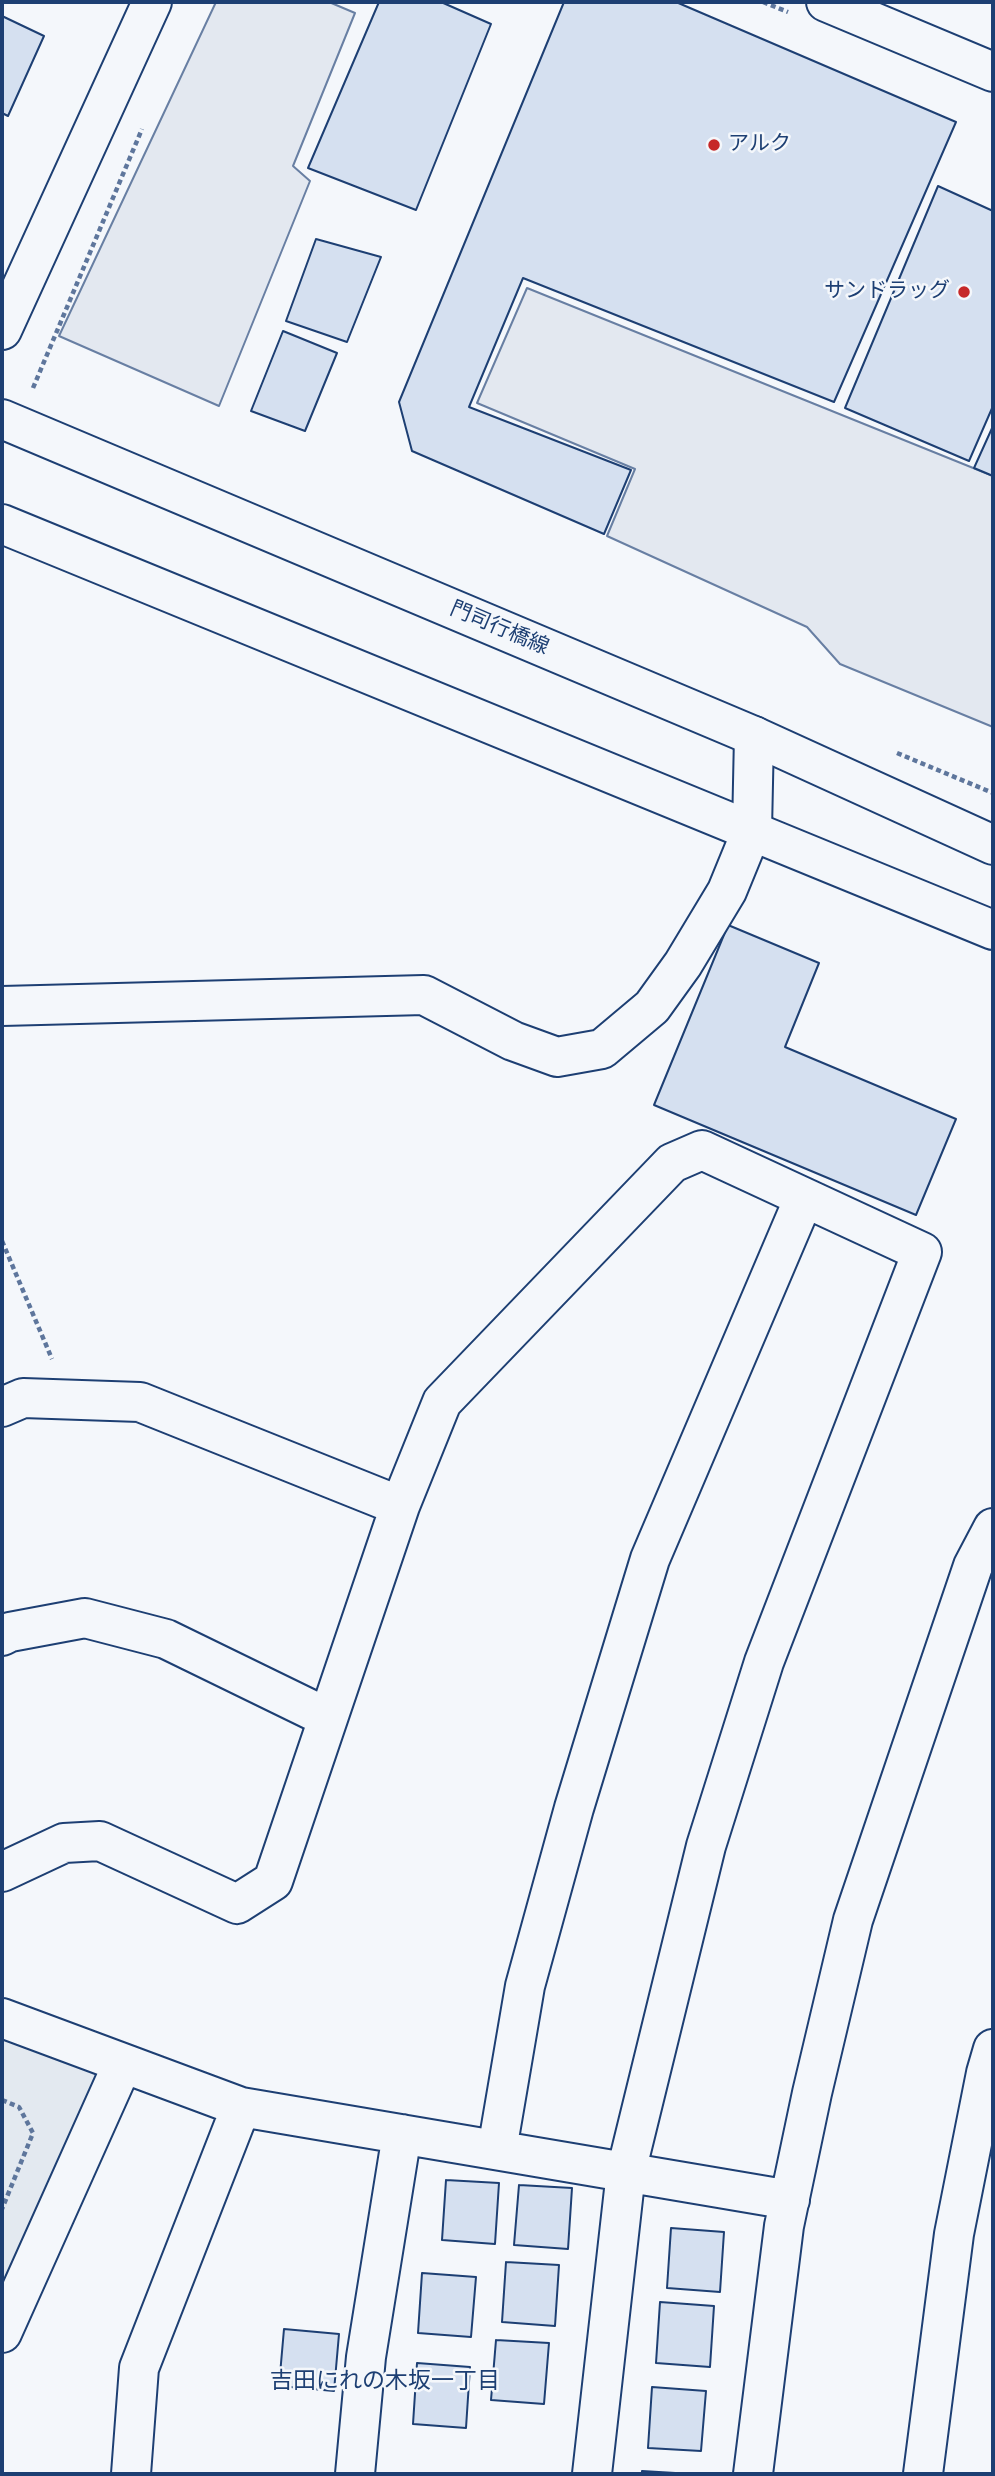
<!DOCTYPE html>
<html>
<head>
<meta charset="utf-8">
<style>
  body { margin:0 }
  #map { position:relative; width:995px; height:2476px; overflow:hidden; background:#f4f7fb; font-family:Jost,sans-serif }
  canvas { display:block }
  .frame { position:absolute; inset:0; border:4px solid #1d3f73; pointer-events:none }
</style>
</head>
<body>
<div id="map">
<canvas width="995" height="2476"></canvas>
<div class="frame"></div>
</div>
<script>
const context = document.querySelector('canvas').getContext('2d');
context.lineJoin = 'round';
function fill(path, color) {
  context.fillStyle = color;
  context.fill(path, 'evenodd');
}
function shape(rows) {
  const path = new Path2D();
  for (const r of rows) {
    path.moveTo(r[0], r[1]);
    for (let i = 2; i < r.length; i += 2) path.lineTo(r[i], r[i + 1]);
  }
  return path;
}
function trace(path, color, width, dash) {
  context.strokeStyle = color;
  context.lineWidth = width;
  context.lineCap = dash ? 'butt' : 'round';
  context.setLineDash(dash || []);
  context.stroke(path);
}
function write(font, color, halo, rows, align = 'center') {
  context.font = font + ' Jost,"Noto Sans JP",sans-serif';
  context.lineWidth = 5;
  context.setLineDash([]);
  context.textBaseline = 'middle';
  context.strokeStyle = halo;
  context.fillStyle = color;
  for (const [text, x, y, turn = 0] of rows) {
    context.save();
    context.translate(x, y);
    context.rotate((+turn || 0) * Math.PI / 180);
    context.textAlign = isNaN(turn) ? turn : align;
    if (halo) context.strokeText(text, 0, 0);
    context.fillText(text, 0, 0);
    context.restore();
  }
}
const green = shape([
  [2,2037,103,2075,2,2311,2,2037]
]);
const parking = shape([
  [216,2,329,2,355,13,293,166,310,181,219,406,59,336,216,2],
  [527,288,993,476,993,727,840,664,807,627,607,536,635,469,477,403,527,288]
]);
const building = shape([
  [379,2,441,2,491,24,416,210,308,168,379,2],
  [564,2,676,2,956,122,834,402,523,278,469,407,631,470,604,534,412,451,399,402,564,2],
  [2,16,44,36,8,116,2,113,2,16],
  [938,186,993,211,993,406,969,461,845,408,938,186],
  [316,239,381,257,347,342,286,321,316,239],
  [283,331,337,353,305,431,251,411,283,331],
  [993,426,993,476,974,468,993,426],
  [728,925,819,963,785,1047,956,1119,916,1215,654,1105,728,925],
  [446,2180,499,2183,495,2244,442,2240,446,2180],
  [519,2185,572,2188,568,2249,514,2245,519,2185],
  [671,2228,724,2232,720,2292,667,2288,671,2228],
  [506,2262,559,2265,555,2326,502,2322,506,2262],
  [422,2273,476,2277,471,2337,418,2333,422,2273],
  [660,2302,714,2306,710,2367,656,2363,660,2302],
  [284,2329,339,2334,334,2391,279,2386,284,2329],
  [496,2340,549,2343,544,2404,491,2400,496,2340],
  [417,2363,470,2367,466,2428,413,2424,417,2363],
  [652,2387,706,2391,701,2451,648,2448,652,2387],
  [642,2471,692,2474,642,2474,642,2471]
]);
const path = shape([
  [763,2,788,12],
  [33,388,142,129],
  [897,753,993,793],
  [2,1241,52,1359],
  [2,2100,19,2107,33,2133,2,2209]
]);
const minor = shape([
  [826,2,993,72],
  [2,330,152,2],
  [2,1006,424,995,513,1041,557,1057,602,1049,652,1007,683,964,727,891,752,830,754,736],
  [2,1407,23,1398,140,1402,400,1506],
  [2,1636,10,1632,85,1618,166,1639,328,1718],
  [2,1872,64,1843,100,1841,237,1904,273,1881,400,1506,442,1402,672,1163,702,1150,922,1252,764,1662,706,1846,626,2172,592,2474],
  [2,2018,241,2107,790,2200],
  [497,2150,525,1986,574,1808,650,1559,804,1198],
  [2,2333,123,2063],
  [131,2474,139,2368,241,2107],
  [355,2474,366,2357,402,2134],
  [753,2474,784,2226,812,2093,853,1920,973,1566,993,1528],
  [923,2474,954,2234,986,2073,993,2049]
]);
const major = shape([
  [2,419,754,736,993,845],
  [2,524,993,930]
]);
const markers = [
  [714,145,7,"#c62828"],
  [964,292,7,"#c62828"]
];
const poiNames = [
  ["アルク",728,145],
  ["サンドラッグ",950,292,"right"]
];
const streetNames = [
  ["門司行橋線",499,629,23]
];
const neighbourhoodNames = [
  ["吉田にれの木坂一丁目",385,2382]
];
fill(green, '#e3e9f0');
trace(green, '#687fa3', 2);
fill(parking, '#e3e8f0');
trace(parking, '#687fa3', 2);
fill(building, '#d5e0f0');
trace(building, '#1d3f73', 2);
trace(minor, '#1d3f73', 42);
trace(major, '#1d3f73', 42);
trace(path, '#5e769c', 4.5, [5, 3.5]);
trace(minor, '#f4f7fb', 38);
trace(major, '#f4f7fb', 38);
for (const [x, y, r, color] of markers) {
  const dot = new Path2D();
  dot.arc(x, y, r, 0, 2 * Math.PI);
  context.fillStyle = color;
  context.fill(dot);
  trace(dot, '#f4f7fb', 2.5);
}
write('21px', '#1d3f73', '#f4f7fb', poiNames, 'left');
write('21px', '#1d3f73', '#f4f7fb', streetNames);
write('23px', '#1d3f73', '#f4f7fb', neighbourhoodNames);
</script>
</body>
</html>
